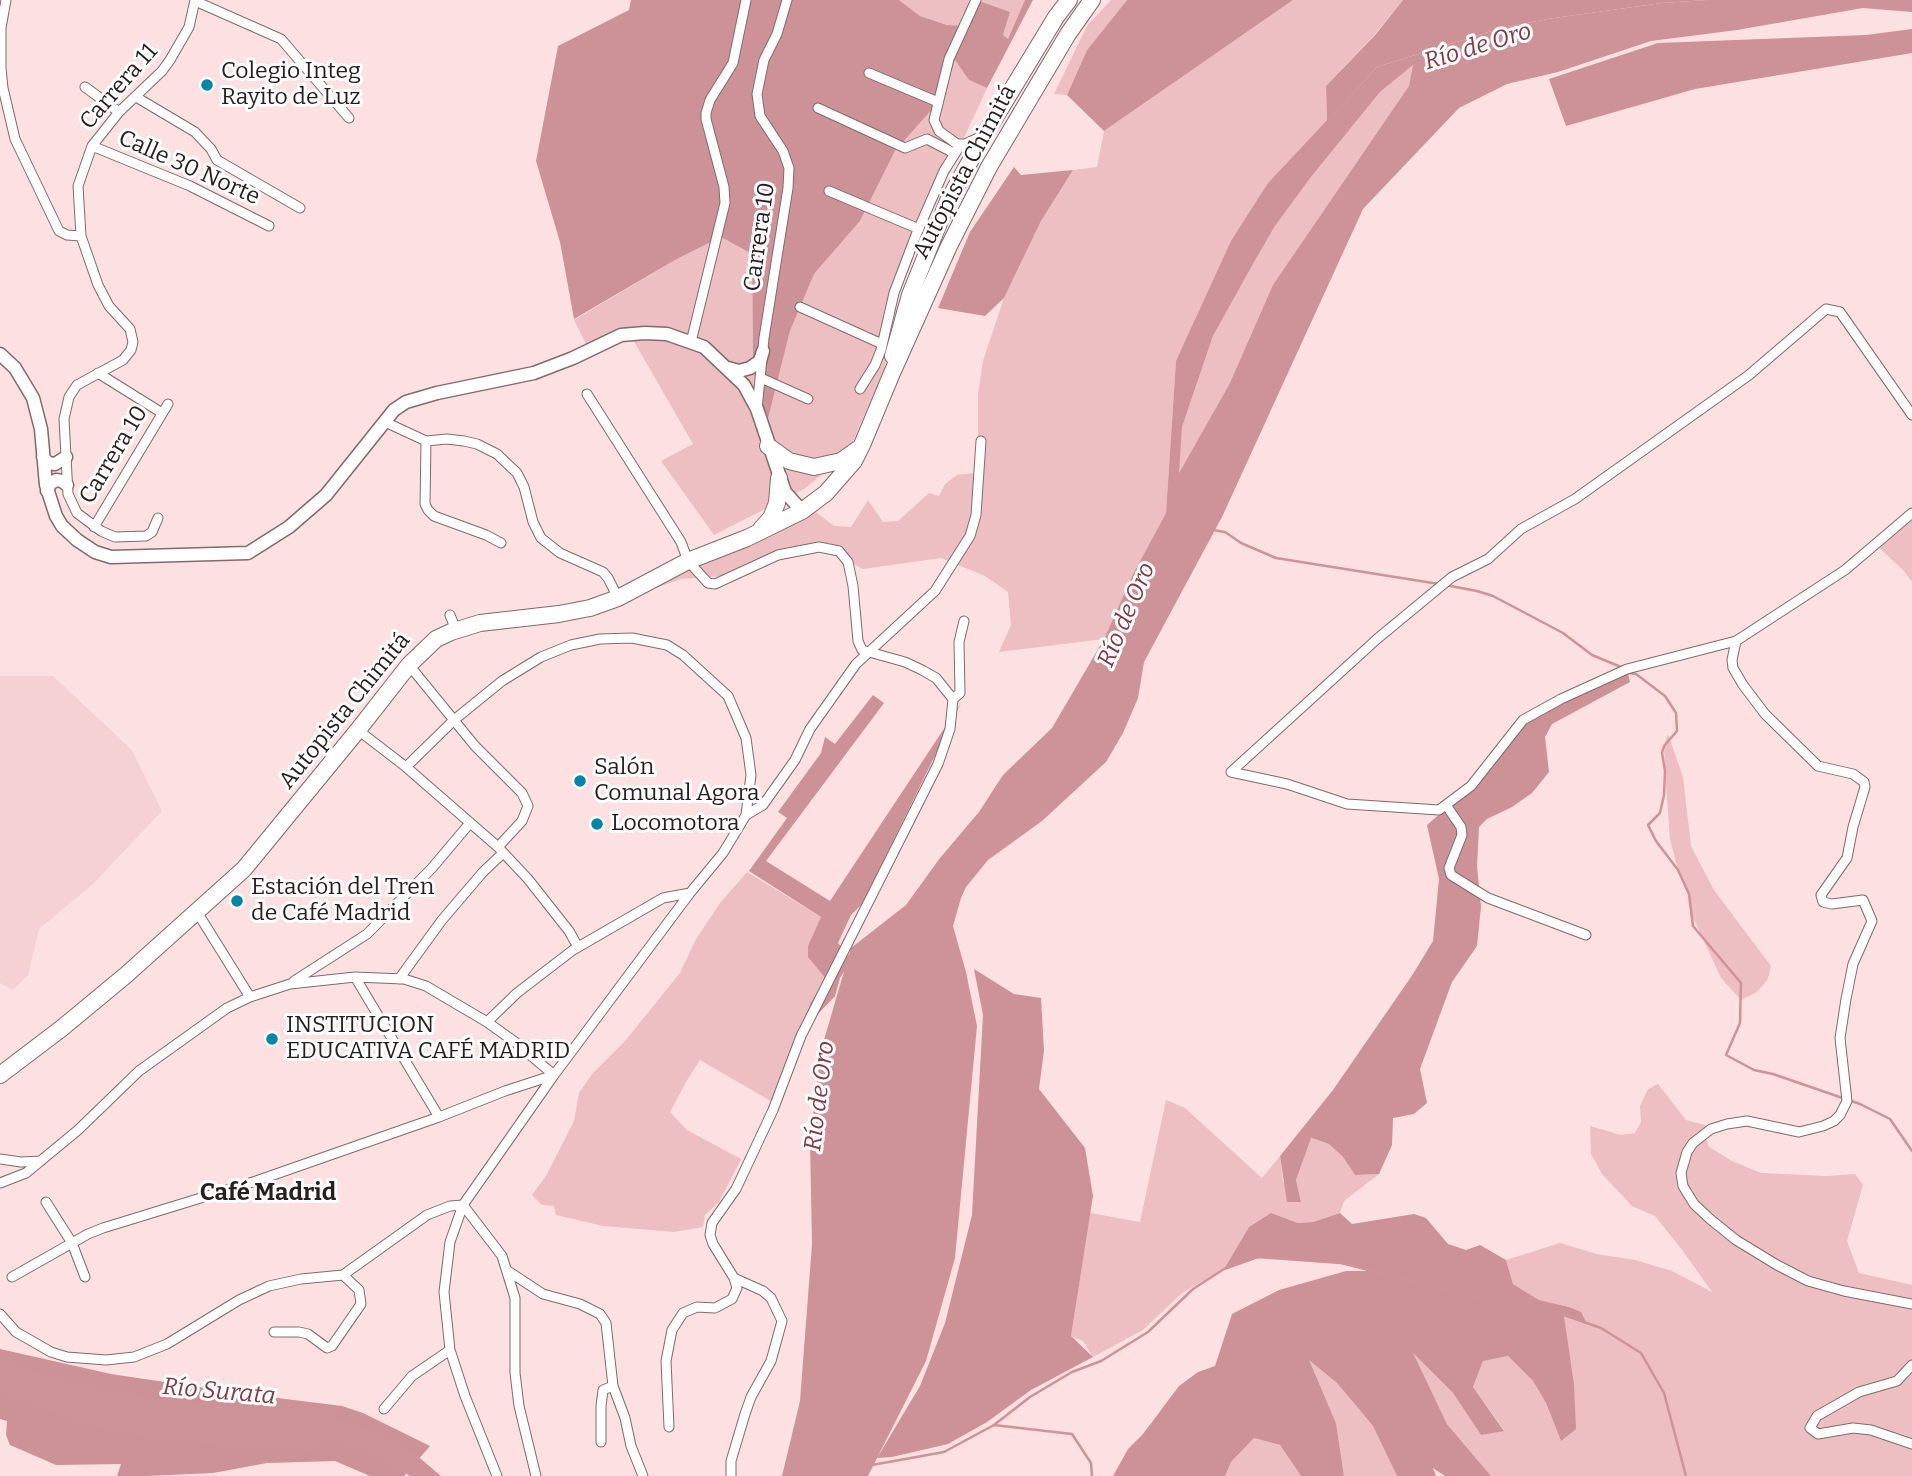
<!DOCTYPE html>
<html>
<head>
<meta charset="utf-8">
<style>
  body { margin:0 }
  canvas { display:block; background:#fde0e2 }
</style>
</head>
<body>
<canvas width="1912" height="1476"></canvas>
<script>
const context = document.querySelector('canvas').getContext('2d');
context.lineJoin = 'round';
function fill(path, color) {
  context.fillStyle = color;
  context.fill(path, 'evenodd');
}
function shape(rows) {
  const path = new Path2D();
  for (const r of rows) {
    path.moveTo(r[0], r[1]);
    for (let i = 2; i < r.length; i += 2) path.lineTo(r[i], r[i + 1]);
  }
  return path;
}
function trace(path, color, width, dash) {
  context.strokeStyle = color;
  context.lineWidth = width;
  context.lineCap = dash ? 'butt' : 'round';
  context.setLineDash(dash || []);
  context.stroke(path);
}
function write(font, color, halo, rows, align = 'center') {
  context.font = font + ' Bitter,serif';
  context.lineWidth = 6;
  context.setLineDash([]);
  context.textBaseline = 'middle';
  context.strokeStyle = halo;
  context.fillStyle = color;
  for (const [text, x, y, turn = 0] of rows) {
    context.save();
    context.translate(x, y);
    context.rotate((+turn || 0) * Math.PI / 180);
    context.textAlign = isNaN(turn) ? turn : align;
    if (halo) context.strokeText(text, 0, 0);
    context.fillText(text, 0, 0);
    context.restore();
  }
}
const built = shape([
  [0,676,53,676,132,750,162,811,93,884,39,929,28,975,13,990,0,983]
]);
const green = shape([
  [899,0,1025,0,1008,40,1003,35,1010,12,976,1,969,26,947,25,920,16],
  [1111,0,1127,0,1087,50,1067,95,1054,94,1087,26],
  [1293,0,1403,0,1376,33,1326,86,1327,121,1268,183,1176,361,1166,513,1133,574,1104,639,999,652,1011,625,1008,592,985,576,941,558,863,569,851,563,840,548,829,543,816,544,746,571,724,576,681,579,622,600,813,510,834,526,851,527,868,500,883,522,898,521,929,493,939,496,945,484,957,475,983,472,978,436,978,394,983,361,1004,298,1041,221,1073,170,1097,167,1104,131],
  [955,59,969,80,987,88,945,179,898,293,885,367,848,453,804,489,714,535,661,461,693,444,632,338,592,356,574,320,675,260,721,237,752,254,753,357,762,439,790,331,814,274,860,221,895,151,943,97],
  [1414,64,1409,86,1230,383,1178,475,1182,427,1213,336,1253,264,1275,226,1311,177,1380,92],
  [1912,516,1912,582,1904,571,1876,545],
  [1668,734,1683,777,1691,846,1714,890,1771,966,1768,979,1757,992,1741,1000,1721,978,1692,915,1689,894,1678,870,1670,839,1665,771,1664,746],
  [747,872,821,917,827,980,774,1103,700,1060,686,1082,670,1112,687,1130,741,1159,719,1202,705,1215,703,1227,674,1232,603,1226,556,1215,554,1206,542,1205,532,1195,546,1176,574,1121,579,1093,592,1074,625,1041,680,973,696,939,720,903],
  [1658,1084,1686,1120,1709,1126,1705,1136,1709,1147,1732,1161,1761,1173,1827,1176,1855,1174,1863,1185,1847,1241,1859,1273,1912,1285,1912,1476,1491,1476,1447,1424,1411,1351,1453,1393,1481,1435,1504,1430,1473,1387,1483,1360,1508,1356,1533,1381,1546,1403,1561,1441,1567,1348,1564,1315,1585,1321,1569,1307,1539,1300,1513,1284,1506,1260,1560,1243,1597,1254,1635,1260,1672,1271,1712,1292,1683,1251,1655,1216,1632,1206,1602,1174,1591,1154,1590,1126,1621,1135,1635,1133,1641,1122,1640,1106,1648,1089],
  [1166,1100,1185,1108,1262,1178,1280,1156,1283,1182,1301,1201,1296,1180,1310,1138,1329,1144,1343,1157,1355,1175,1379,1174,1344,1201,1340,1213,1313,1222,1298,1223,1271,1213,1249,1227,1224,1269,1182,1293,1143,1330,1093,1357,1083,1341,1071,1336,1090,1213,1140,1222],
  [1308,1359,1337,1383,1373,1426,1397,1476,1344,1476,1336,1423],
  [1254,1438,1280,1445,1301,1476,1225,1476,1231,1462]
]);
const forest = shape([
  [631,0,899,0,920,16,947,25,969,26,976,0,1010,12,1003,35,1008,39,1025,0,1033,0,987,88,969,80,955,60,943,97,895,151,860,221,814,274,790,331,762,442,753,357,752,254,721,237,675,260,574,319,560,242,536,161,558,46,629,10],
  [1127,0,1293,0,1104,131,1067,95,1087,50],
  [1403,0,1707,0,1662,3,1547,19,1498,29,1377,67,1327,121,1326,86,1376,34],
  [1912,29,1912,53,1695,89,1566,126,1549,79,1658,43,1866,35],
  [1014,167,1021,175,1073,170,1041,221,1004,298,985,316,938,308,970,232],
  [1628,673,1630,682,1552,724,1545,737,1549,772,1532,793,1512,807,1487,819,1479,827,1477,866,1481,907,1477,946,1452,982,1420,1069,1427,1103,1414,1114,1393,1118,1392,1145,1379,1174,1355,1175,1343,1157,1329,1144,1311,1138,1296,1180,1301,1202,1287,1202,1280,1156,1333,1090,1413,974,1433,941,1439,879,1427,825,1471,787,1523,723,1561,702],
  [873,695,884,703,766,861,830,901,961,703,862,904,851,915,838,943,852,959,840,978,835,996,801,1032,811,1002,827,980,808,957,808,946,821,917,749,871,787,818,778,812,821,753,825,737,835,744],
  [974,969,1014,994,1041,998,1044,1051,1039,1089,1085,1148,1093,1196,1071,1336,1093,1357,1031,1390,987,1422,948,1444,892,1457,877,1458,920,1386,945,1323,972,1215,983,1015],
  [1271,1213,1298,1223,1313,1222,1340,1213,1352,1224,1414,1214,1426,1218,1448,1244,1466,1250,1480,1245,1506,1260,1513,1284,1539,1300,1569,1307,1581,1312,1586,1322,1564,1316,1574,1385,1576,1429,1561,1441,1546,1403,1533,1381,1508,1356,1483,1361,1473,1387,1504,1431,1481,1435,1453,1393,1413,1353,1447,1424,1491,1476,1445,1476,1433,1468,1436,1476,1397,1476,1373,1426,1337,1383,1309,1360,1336,1423,1344,1476,1301,1476,1280,1445,1254,1438,1231,1462,1225,1476,1113,1476,1128,1449,1143,1434,1179,1386,1198,1372,1215,1366,1232,1314,1279,1290,1346,1271,1371,1271,1341,1263,1258,1257,1224,1269,1249,1227],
  [0,1349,111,1374,245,1394,342,1406,363,1413,430,1446,404,1476,370,1476,335,1461,267,1463,213,1473,147,1476,117,1476,121,1464,56,1465,10,1445,6,1435,7,1421,0,1419]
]);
const water = shape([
  [1707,0,1912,0,1912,12,1863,8,1737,30,1651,41,1558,72,1507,84,1459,108,1363,209,1222,517,1144,662,1138,698,1123,733,1106,762,1042,821,988,860,966,887,961,898,953,926,966,972,977,1026,955,1258,926,1361,868,1476,782,1476,800,1401,812,1244,810,1140,821,1050,851,948,906,905,940,858,979,812,1003,775,1052,728,1104,639,1133,574,1166,513,1176,361,1231,241,1268,183,1377,67,1498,29,1547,19,1662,3],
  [1413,65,1409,86,1273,285,1230,383,1179,473,1182,427,1213,336,1253,264,1275,226,1311,177,1380,92],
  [0,1359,35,1373,109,1393,226,1410,283,1413,339,1412,331,1427,417,1456,441,1476,410,1476,330,1427,317,1451,154,1438,77,1421,0,1389]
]);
const stream = shape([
  [1213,530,1225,532,1241,543,1276,558,1439,584],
  [1445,585,1477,591,1493,596,1563,633,1592,655,1621,667],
  [1628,673,1636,674,1665,696,1676,713,1677,731,1664,746,1662,753,1665,771,1664,795,1660,813,1648,825,1656,841,1678,870,1689,894,1693,926,1741,983,1740,1023,1726,1055,1754,1070,1773,1074,1860,1104,1890,1119,1912,1151],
  [0,1398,25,1398],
  [994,1425,1072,1434,1091,1463,1092,1476],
  [872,1465,944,1452,994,1425,1030,1397,1072,1372,1101,1361,1148,1332,1193,1289,1224,1269,1258,1257,1341,1263,1514,1307,1564,1315,1601,1328,1641,1353,1664,1393,1686,1476]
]);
const river = shape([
  [309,1424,330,1427,372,1442,413,1464,427,1476]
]);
const street = shape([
  [6,0,1,28,1,68,3,88,15,139,59,231,67,235,81,236],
  [976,0,949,59,934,120,939,131,957,144,965,144,980,137],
  [195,1,281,39,349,118],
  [869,73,938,102],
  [85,87,119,112],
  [136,97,195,132,211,149,217,160,300,208],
  [818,108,905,148,927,139,954,153],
  [92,146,190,186,269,226],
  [829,191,919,229],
  [800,307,882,344],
  [691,342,725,203,724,187,706,119,706,113,710,100,733,63,746,0],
  [98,373,162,413],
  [761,378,808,399],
  [860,389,875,365,881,350,894,293,916,235,944,171,961,144],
  [587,394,681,542,688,561,708,583,715,584,778,555,819,547,839,551,848,562,853,586,858,641,862,650,905,662,922,670,936,678,953,699],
  [757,409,764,338,788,188,789,168,783,151,760,116,757,94,764,60,777,34,787,0],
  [385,422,426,441,447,439,464,441,477,444,497,454,517,473,524,487,533,522,541,538,560,553,603,572,608,578,618,598],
  [426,441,425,504,428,510,434,516,486,535,501,543],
  [158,518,152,532,146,536,115,537,101,531,77,513,68,494,64,419,69,397,77,385,123,360,131,350,133,342,130,329,109,306,98,285,81,236,78,186,92,146,119,112,162,71,170,60,189,27,195,0],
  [94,527,168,404],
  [450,615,456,630],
  [1736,641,1732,660,1733,668,1743,685,1765,714,1818,766,1853,774,1864,782,1865,787,1853,827,1847,858,1821,895,1823,902,1832,904,1863,900,1872,921,1853,964,1846,999,1840,1038,1847,1101,1840,1115,1834,1121,1823,1126,1799,1132,1747,1121,1727,1124,1711,1129,1693,1143,1687,1152,1681,1173,1683,1186,1694,1204,1710,1219,1736,1240,1777,1265,1808,1281,1844,1291,1912,1304],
  [409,665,475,746,522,793,528,806,522,821,498,847],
  [358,730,406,767,498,847,528,879,569,931,578,947],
  [406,767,454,720,502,681,541,657,571,645,600,639,632,638,667,645,683,655,728,696,746,738,751,775,746,815,723,853,690,893,554,1075,463,1205,450,1242,444,1292,450,1350,465,1396,497,1476],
  [1231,772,1377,639,1452,577,1488,559,1521,529,1575,499,1749,375,1826,309,1840,312,1912,415],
  [1231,772,1287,784,1347,804,1439,810,1471,786,1523,720,1561,699,1627,669,1736,641,1845,570,1912,513],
  [1446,805,1461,827,1462,835,1449,868,1451,875,1488,898,1586,935],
  [746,815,763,805,795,760,810,729,856,664,935,591,970,536,976,515,981,441],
  [197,912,250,997],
  [355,977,439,1117],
  [399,979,442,920,483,872,503,853],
  [294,981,367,934,432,868,470,823],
  [487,1022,517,993,573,950,663,898,690,893],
  [0,1159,21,1162,41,1161],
  [0,1183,26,1173,78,1130,139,1071,227,1008,250,997,290,984,355,977,404,979,426,986,487,1022,515,1042,554,1075],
  [46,1202,72,1243,85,1277],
  [463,1205,502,1256,515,1298,515,1373,519,1406,536,1476],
  [508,1271,543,1294,580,1304,600,1314,606,1323,613,1386,625,1418,631,1446,643,1476],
  [12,1277,88,1234,103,1228,256,1181,439,1117,505,1091,554,1075],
  [0,1314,16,1332,51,1352,67,1357,106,1360,134,1357,167,1344,239,1300,269,1286,301,1279,343,1275,427,1215,450,1206,463,1205],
  [274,1332,299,1332,308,1334,327,1348,332,1346,361,1304,359,1290,343,1275],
  [1912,1365,1897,1381,1859,1392,1817,1416,1810,1428,1818,1434,1853,1428,1871,1430,1912,1444],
  [384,1409,412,1376,450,1350],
  [669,1427,666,1361,672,1330,683,1313,697,1307,715,1308,732,1299,737,1288,734,1278,713,1244,710,1235,712,1223,736,1189,773,1110,801,1036,938,764,950,729,953,699,960,693,959,642,964,621],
  [601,1442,601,1406,603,1390,613,1386],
  [731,1476,731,1461,745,1414,751,1397,771,1361,782,1321,771,1298,763,1291,734,1278]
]);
const secondary = shape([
  [0,354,15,368,33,398,41,429,46,485,56,516,62,526,77,540,95,552,111,557,248,553,289,527,326,495,394,410,406,402,437,393,534,373,573,358,621,335,645,333,667,334,704,347,744,385,757,409,785,492,802,511],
  [728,368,739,371,750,368,760,361,763,351],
  [43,457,48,463,55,464,66,457],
  [47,491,50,484,56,480,62,481,67,485]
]);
const highway = shape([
  [893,356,910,295,948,201,985,134,1056,17,1069,0],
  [768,446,789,461,814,467,841,461,858,449],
  [761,529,771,518,777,503,779,478],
  [0,1075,62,1028,126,975,244,869,358,730,409,665,436,639,451,632,480,623,559,614,590,608,618,598,688,561,747,538,802,511,826,493,854,461,862,445,892,373,949,246,989,167,1068,34,1092,0]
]);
const markers = [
  [207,85,7,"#0086a7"],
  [580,781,7,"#0086a7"],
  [597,824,7,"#0086a7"],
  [237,901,7,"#0086a7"],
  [272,1039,7,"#0086a7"]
];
const poiNames = [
  ["Colegio Integ",221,72],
  ["Rayito de Luz",221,98],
  ["Salón",594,768],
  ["Comunal Agora",594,794],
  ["Locomotora",611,824],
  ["Estación del Tren",251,888],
  ["de Café Madrid",251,914],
  ["INSTITUCION",286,1026],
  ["EDUCATIVA CAFÉ MADRID",286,1052]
];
const streetNames = [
  ["Carrera 11",119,87,-49],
  ["Calle 30 Norte",189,168,24],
  ["Autopista Chimitá",965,172,-62],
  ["Carrera 10",760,237,-82],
  ["Carrera 10",114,455,-59],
  ["Autopista Chimitá",345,711,-51]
];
const waterNames = [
  ["Río de Oro",1478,47,-17],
  ["Río de Oro",1127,615,-67],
  ["Río de Oro",820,1096,-83],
  ["Río Surata",219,1392,5]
];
const neighbourhoodNames = [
  ["Café Madrid",268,1193]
];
fill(built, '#f6d1d3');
fill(green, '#edbfc2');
fill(forest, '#cd9297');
fill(water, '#ce9398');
trace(stream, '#ce9398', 2.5);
trace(river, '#ce9398', 18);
trace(street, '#836a6c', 11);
trace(secondary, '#836a6c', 15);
trace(highway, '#836a6c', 18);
trace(street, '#fff', 9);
trace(secondary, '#fff', 12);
trace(highway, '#fff', 16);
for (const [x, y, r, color] of markers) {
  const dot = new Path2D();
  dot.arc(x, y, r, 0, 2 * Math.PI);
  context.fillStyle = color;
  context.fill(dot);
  trace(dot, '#fff', 2.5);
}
write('23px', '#281e1f', '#fff', poiNames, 'left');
write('23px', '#281e1f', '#fff', streetNames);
write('italic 24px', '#843a44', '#fff', waterNames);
write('bold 24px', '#281e1f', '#fff', neighbourhoodNames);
</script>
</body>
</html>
